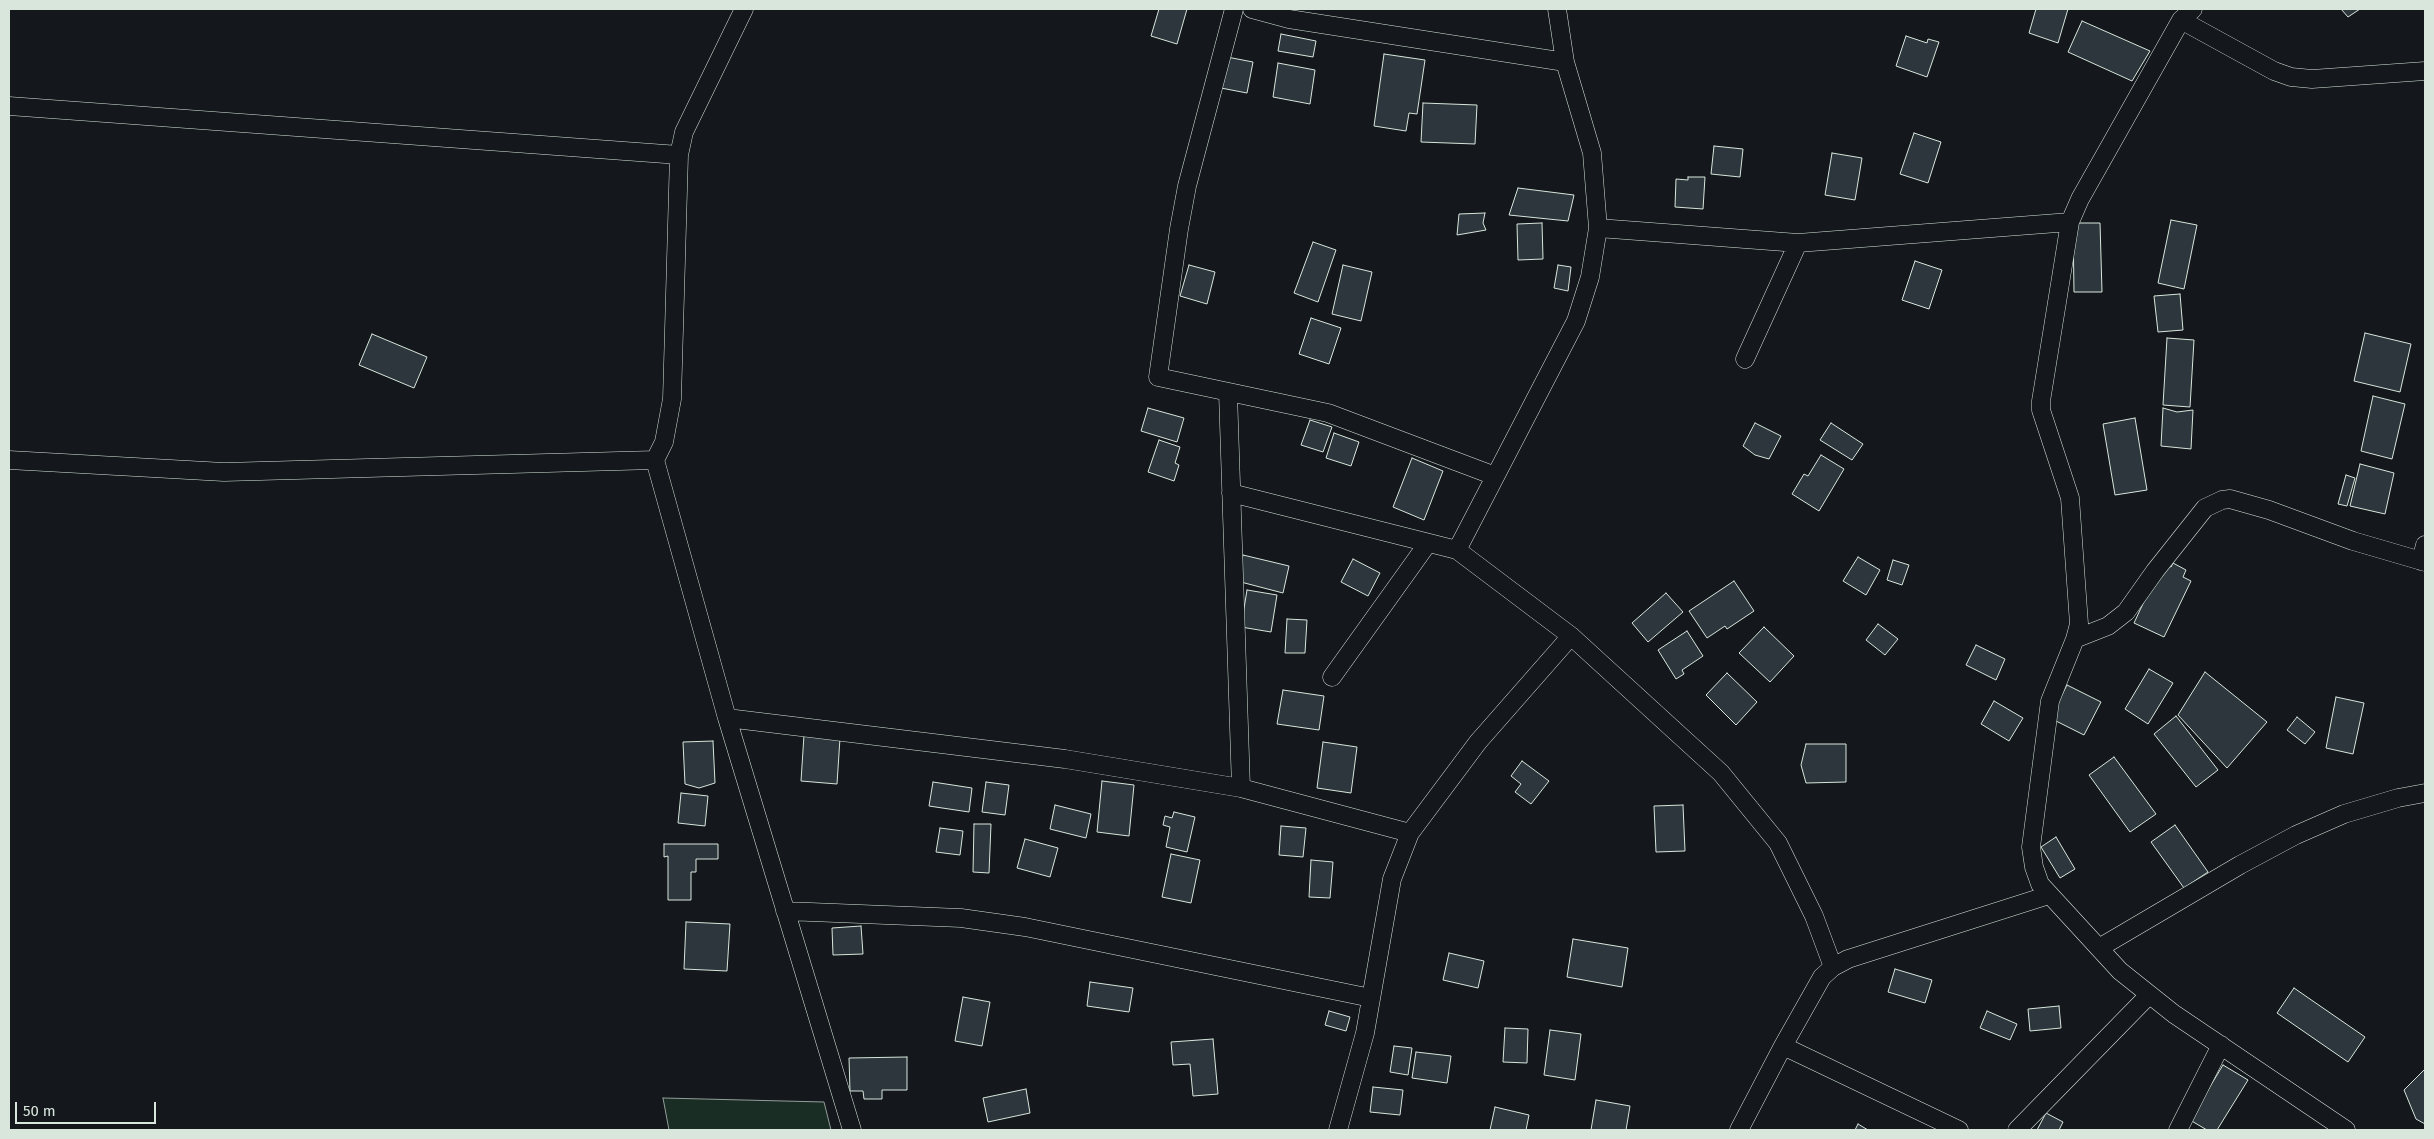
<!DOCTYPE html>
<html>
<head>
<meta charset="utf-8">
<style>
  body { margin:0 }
  #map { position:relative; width:2434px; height:1139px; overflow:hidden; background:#14181c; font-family:"Fira Sans",sans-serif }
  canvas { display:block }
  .frame { position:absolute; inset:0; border:10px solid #d8e6dc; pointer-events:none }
  .scale { position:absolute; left:15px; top:1102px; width:141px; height:22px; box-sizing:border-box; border:2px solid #d8e6dc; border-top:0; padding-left:6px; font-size:15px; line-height:18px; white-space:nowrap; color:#d8e6dc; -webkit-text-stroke:4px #14181c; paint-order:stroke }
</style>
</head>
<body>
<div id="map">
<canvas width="2434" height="1139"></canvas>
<div class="frame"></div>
<div class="scale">50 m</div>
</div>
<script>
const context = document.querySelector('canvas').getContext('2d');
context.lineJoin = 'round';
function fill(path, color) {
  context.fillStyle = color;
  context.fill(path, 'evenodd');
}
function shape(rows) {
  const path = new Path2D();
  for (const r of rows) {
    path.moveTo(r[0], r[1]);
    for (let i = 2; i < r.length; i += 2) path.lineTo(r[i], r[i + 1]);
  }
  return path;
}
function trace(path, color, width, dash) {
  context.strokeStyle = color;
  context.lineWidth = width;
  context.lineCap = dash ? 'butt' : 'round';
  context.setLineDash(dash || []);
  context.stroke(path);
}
const green = shape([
  [663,1098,824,1102,831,1130,669,1130,663,1098]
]);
const building = shape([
  [1159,9,1187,9,1177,44,1151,36,1159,9],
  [2036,9,2068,9,2058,43,2029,33,2036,9],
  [2341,9,2360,9,2348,17,2341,9],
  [2082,21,2150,51,2132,81,2068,52,2082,21],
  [1281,34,1316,41,1313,57,1278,51,1281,34],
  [1906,36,1927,43,1928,39,1939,42,1927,77,1896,66,1906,36],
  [1384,54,1425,60,1417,114,1409,113,1406,131,1374,126,1384,54],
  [1227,57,1253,62,1247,93,1221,88,1227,57],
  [1278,63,1315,70,1310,104,1273,97,1278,63],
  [1423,103,1477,105,1475,144,1421,142,1423,103],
  [1914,133,1941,142,1928,183,1900,174,1914,133],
  [1714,146,1743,149,1740,177,1711,174,1714,146],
  [1832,153,1862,158,1855,200,1825,195,1832,153],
  [1688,177,1705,177,1703,209,1675,207,1676,179,1688,180,1688,177],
  [1518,188,1574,195,1568,221,1509,215,1518,188],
  [1485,213,1483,223,1486,230,1457,235,1459,214,1485,213],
  [2171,220,2197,225,2184,289,2158,283,2171,220],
  [1542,223,1543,259,1518,260,1517,224,1542,223],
  [2073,223,2100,223,2102,292,2074,292,2073,223],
  [1313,242,1336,250,1318,302,1294,293,1313,242],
  [1915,261,1942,270,1929,309,1902,300,1915,261],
  [1189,265,1215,272,1207,304,1180,296,1189,265],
  [1343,265,1372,272,1361,321,1332,314,1343,265],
  [1558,265,1571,267,1568,291,1554,288,1558,265],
  [2180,294,2183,330,2158,332,2154,296,2180,294],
  [1311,318,1341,328,1329,364,1299,354,1311,318],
  [2365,333,2411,344,2400,392,2354,381,2365,333],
  [372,334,427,357,414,388,359,365,372,334],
  [2167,338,2194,340,2190,407,2163,405,2167,338],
  [2373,396,2405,404,2392,459,2361,451,2373,396],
  [1148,408,1184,418,1177,442,1141,431,1148,408],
  [2163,408,2177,412,2193,410,2191,449,2161,446,2163,408],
  [2135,418,2147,490,2115,495,2103,424,2135,418],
  [1310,420,1332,427,1323,452,1301,445,1310,420],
  [1755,423,1781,436,1769,459,1755,455,1743,446,1755,423],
  [1831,423,1863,444,1852,460,1820,440,1831,423],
  [1334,433,1359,442,1351,466,1326,458,1334,433],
  [1159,440,1180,447,1175,463,1179,465,1174,481,1148,472,1159,440],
  [1821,455,1844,469,1819,511,1792,494,1804,474,1808,476,1821,455],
  [1412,458,1443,471,1424,520,1393,507,1412,458],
  [2360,464,2394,473,2385,514,2350,506,2360,464],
  [2346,475,2355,478,2347,506,2338,504,2346,475],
  [1243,555,1289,566,1283,593,1237,581,1243,555],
  [1858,557,1880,570,1866,595,1843,581,1858,557],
  [1353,559,1380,573,1368,596,1341,582,1353,559],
  [1893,560,1909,565,1902,585,1887,580,1893,560],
  [2162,563,2171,567,2173,563,2186,570,2183,577,2191,581,2164,637,2134,623,2162,563],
  [1734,581,1754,611,1727,629,1725,626,1707,638,1689,611,1734,581],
  [1247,590,1277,595,1271,632,1241,627,1247,590],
  [1666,593,1683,612,1648,642,1632,623,1666,593],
  [1287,619,1307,620,1305,653,1285,653,1287,619],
  [1878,624,1898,639,1885,655,1866,640,1878,624],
  [1764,627,1794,656,1770,682,1739,653,1764,627],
  [1687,631,1703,656,1682,670,1684,674,1676,679,1658,650,1687,631],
  [1976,645,2005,659,1996,680,1966,665,1976,645],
  [2149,669,2173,683,2148,724,2125,709,2149,669],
  [2205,672,2267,722,2227,768,2178,715,2205,672],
  [1727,673,1757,702,1736,725,1706,695,1727,673],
  [2067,685,2101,702,2084,735,2050,718,2067,685],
  [1283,690,1324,696,1319,730,1277,724,1283,690],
  [2336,697,2364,703,2353,754,2326,748,2336,697],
  [1994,701,2023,718,2009,741,1981,724,1994,701],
  [2176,716,2218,770,2196,787,2154,734,2176,716],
  [2297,717,2315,732,2305,744,2287,730,2297,717],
  [804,735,840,738,837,784,801,781,804,735],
  [713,741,715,783,699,788,685,784,683,742,713,741],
  [1323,742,1357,747,1351,793,1317,788,1323,742],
  [1806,744,1846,744,1846,782,1806,783,1801,765,1806,744],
  [2114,757,2156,814,2130,832,2089,775,2114,757],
  [1522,761,1549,781,1531,804,1515,792,1521,784,1511,776,1522,761],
  [1102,781,1134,785,1129,836,1097,832,1102,781],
  [933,782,972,788,969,812,929,806,933,782],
  [986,782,1009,785,1005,815,982,812,986,782],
  [681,793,708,796,705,826,678,823,681,793],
  [1055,805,1091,814,1086,838,1050,829,1055,805],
  [1683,805,1685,851,1656,852,1654,806,1683,805],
  [1174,812,1195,817,1187,852,1166,847,1170,827,1163,825,1165,816,1172,818,1174,812],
  [974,824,991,824,989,873,973,872,974,824],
  [2175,825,2208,872,2184,888,2151,842,2175,825],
  [1281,826,1306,828,1303,857,1279,855,1281,826],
  [940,828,963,831,960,855,936,852,940,828],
  [2056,837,2075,869,2060,878,2041,847,2056,837],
  [1025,839,1058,848,1050,877,1017,868,1025,839],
  [664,844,718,844,718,859,696,859,696,872,691,872,691,900,668,900,668,856,664,857,664,844],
  [1171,854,1200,860,1191,903,1162,897,1171,854],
  [1311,860,1333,862,1330,898,1309,897,1311,860],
  [686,922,730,924,727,971,684,969,686,922],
  [861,926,863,954,833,955,832,928,861,926],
  [1573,939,1628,948,1622,987,1567,977,1573,939],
  [1449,953,1484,961,1478,988,1443,980,1449,953],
  [1895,969,1932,980,1925,1003,1888,992,1895,969],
  [1090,982,1133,988,1129,1012,1087,1006,1090,982],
  [2294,988,2365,1037,2348,1062,2277,1013,2294,988],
  [963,997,990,1002,982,1046,955,1041,963,997],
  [2059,1006,2061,1028,2030,1031,2028,1009,2059,1006],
  [1329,1011,1350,1017,1346,1031,1325,1025,1329,1011],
  [1987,1011,2017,1024,2010,1040,1980,1028,1987,1011],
  [1505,1028,1528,1029,1527,1063,1503,1062,1505,1028],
  [1550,1030,1581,1034,1575,1080,1544,1075,1550,1030],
  [1213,1039,1218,1094,1193,1096,1190,1064,1173,1065,1171,1042,1213,1039],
  [1394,1046,1412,1048,1408,1075,1390,1072,1394,1046],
  [1416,1052,1451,1056,1447,1083,1412,1078,1416,1052],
  [907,1057,907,1090,882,1090,882,1099,864,1099,863,1091,850,1091,849,1058,907,1057],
  [2223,1065,2248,1080,2217,1130,2207,1130,2190,1120,2223,1065],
  [2425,1069,2425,1124,2416,1119,2404,1090,2425,1069],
  [1373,1087,1403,1090,1400,1115,1370,1112,1373,1087],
  [1026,1089,1030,1113,988,1122,983,1098,1026,1089],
  [1596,1100,1630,1106,1626,1130,1591,1130,1596,1100],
  [1495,1107,1529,1115,1526,1130,1490,1130,1495,1107],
  [2046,1113,2063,1122,2059,1130,2037,1130,2046,1113],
  [1858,1124,1868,1130,1855,1130,1858,1124]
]);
const street = shape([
  [1234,9,1187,186,1179,229,1158,377,1328,413,1495,476],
  [1252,9,1289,19,1565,62],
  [2193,9,2181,20,2080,199,2070,222,2041,401,2041,410,2070,498,2079,624,2075,639,2050,701,2031,847,2034,867,2040,884,2120,971,2174,1014,2346,1130],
  [2181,20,2274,71,2291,77,2312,79,2425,71],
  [9,106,679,155,672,399,664,442,655,460],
  [679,155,684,132,744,9],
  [1598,228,1798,243,2070,222],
  [1745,359,1798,243],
  [1228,393,1241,788],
  [9,460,224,472,655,460,727,718,852,1130],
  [1231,493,1457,550,1571,636,1721,773,1778,843,1814,916,1833,967],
  [1457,550,1576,321,1590,277,1598,228,1592,153,1565,62,1557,9],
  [2421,561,2425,545],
  [2075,639,2108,626,2126,612,2155,571,2205,508,2222,500,2230,499,2269,510,2353,541,2425,562],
  [1332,677,1428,543],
  [727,718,1065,759,1241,788,1410,833],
  [785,911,961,918,1025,927,1371,998],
  [2099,948,2240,865,2296,835,2344,814,2398,798,2425,793],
  [1783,1046,1959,1130],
  [1338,1130,1365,1033,1392,879,1410,833,1478,742,1571,636],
  [1739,1130,1783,1046,1822,977,1833,967,1848,959,2049,895],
  [2017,1130,2149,995],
  [2178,1130,2221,1045]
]);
fill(green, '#1a2d24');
trace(green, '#939e99', 1);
fill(building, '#2c363c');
trace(building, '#d8e6dc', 1);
trace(street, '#d8e6dc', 19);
trace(street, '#14181c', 18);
</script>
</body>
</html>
